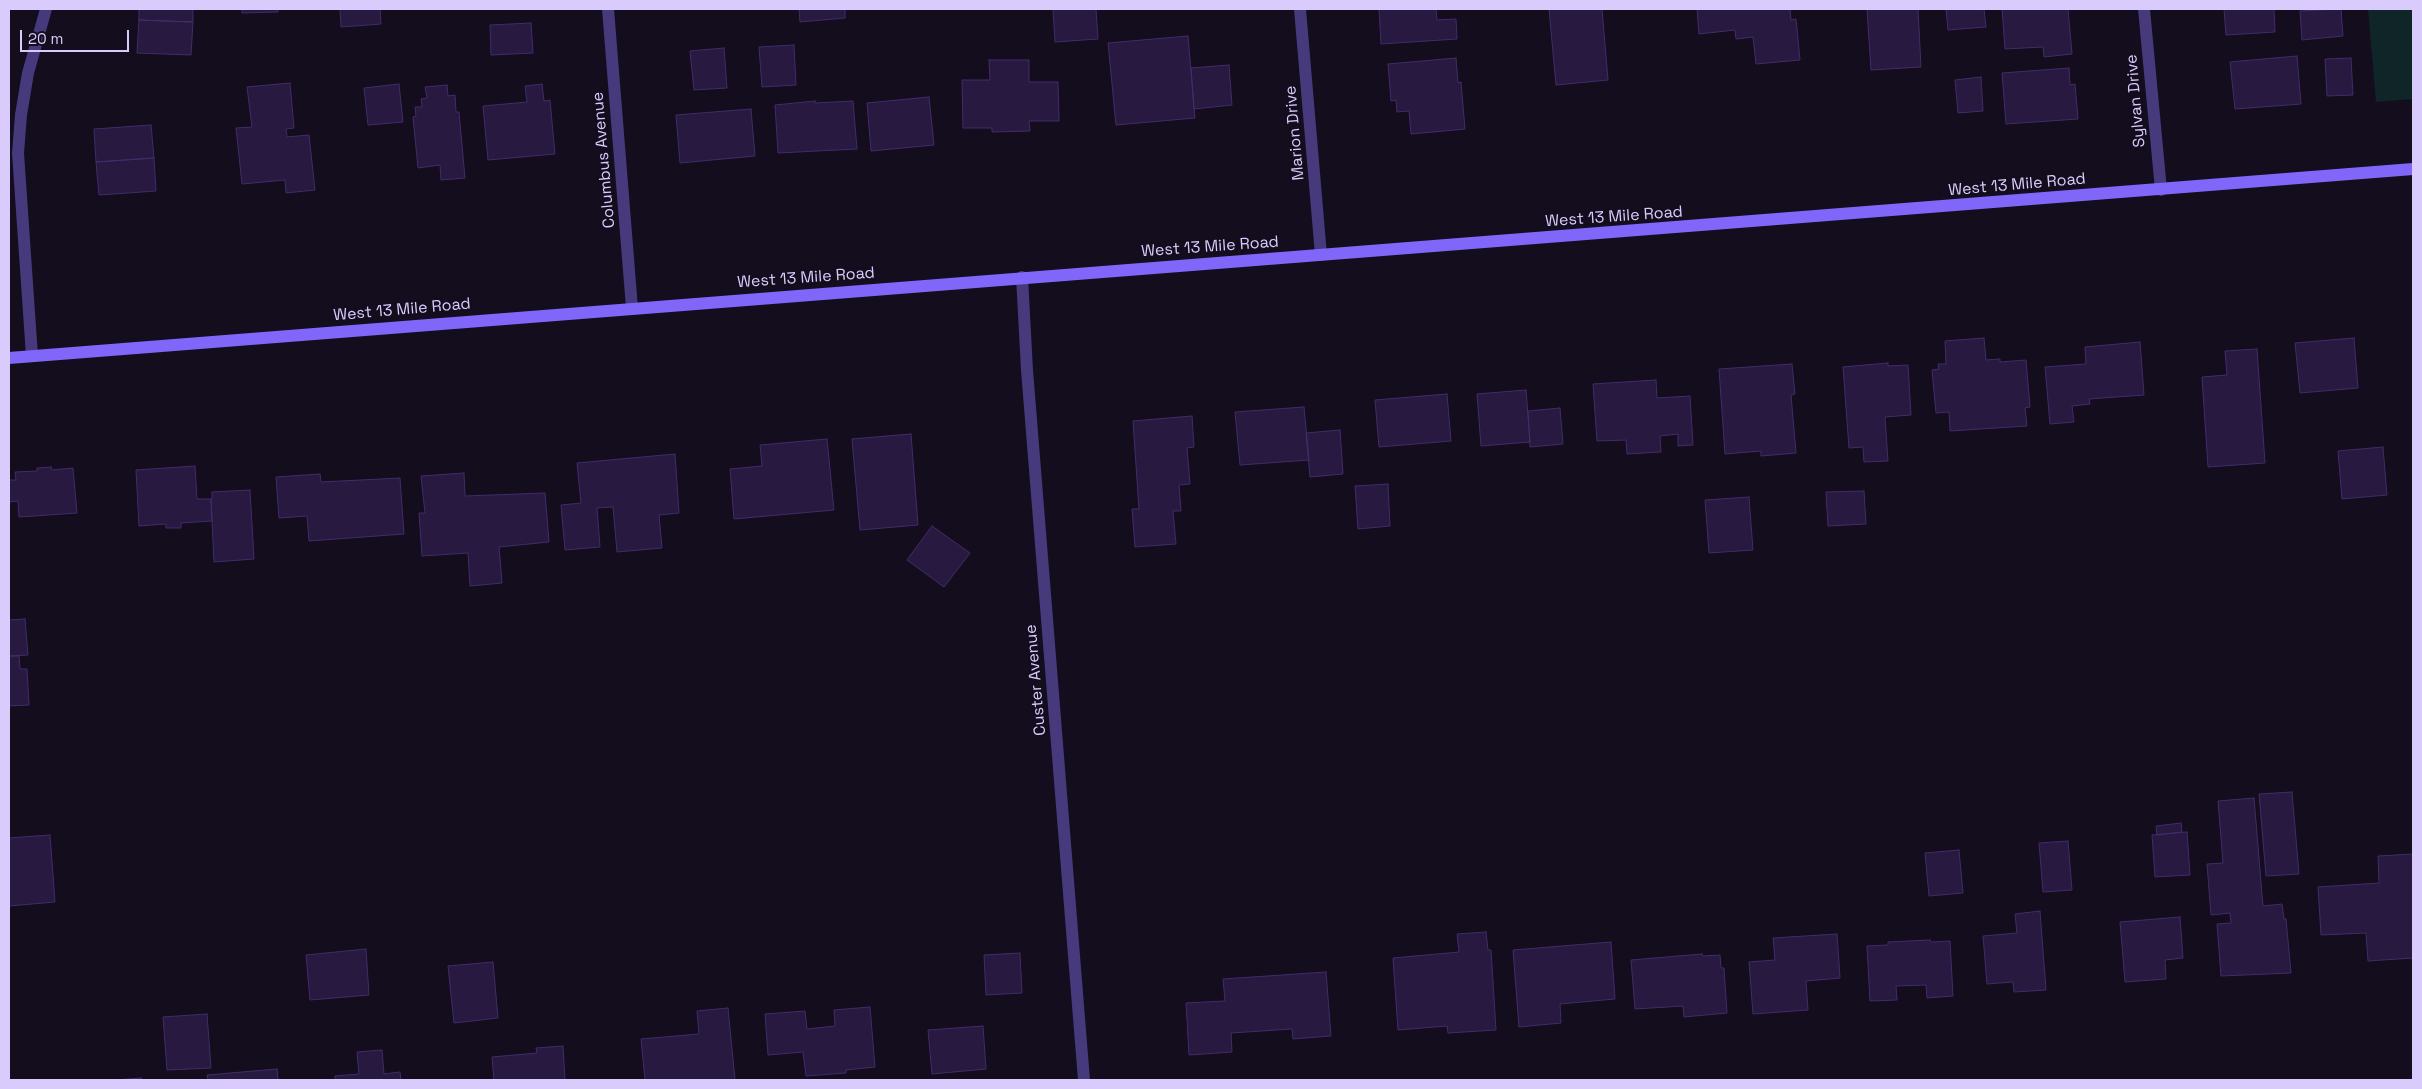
<!DOCTYPE html>
<html>
<head>
<meta charset="utf-8">
<style>
  body { margin:0 }
  #map { position:relative; width:2422px; height:1089px; overflow:hidden; background:#130d1e; font-family:"Space Grotesk",sans-serif }
  canvas { display:block }
  .frame { position:absolute; inset:0; border:10px solid #d9ccfd; pointer-events:none }
  .scale { position:absolute; left:20px; top:30px; width:109px; height:22px; box-sizing:border-box; border:2px solid #d9ccfd; border-top:0; padding-left:6px; font-size:15px; line-height:18px; white-space:nowrap; color:#d9ccfd; -webkit-text-stroke:4px #130d1e; paint-order:stroke }
</style>
</head>
<body>
<div id="map">
<canvas width="2422" height="1089"></canvas>
<div class="frame"></div>
<div class="scale">20 m</div>
</div>
<script>
const context = document.querySelector('canvas').getContext('2d');
context.lineJoin = 'round';
function fill(path, color) {
  context.fillStyle = color;
  context.fill(path, 'evenodd');
}
function shape(rows) {
  const path = new Path2D();
  for (const r of rows) {
    path.moveTo(r[0], r[1]);
    for (let i = 2; i < r.length; i += 2) path.lineTo(r[i], r[i + 1]);
  }
  return path;
}
function trace(path, color, width, dash) {
  context.strokeStyle = color;
  context.lineWidth = width;
  context.lineCap = dash ? 'butt' : 'round';
  context.setLineDash(dash || []);
  context.stroke(path);
}
function write(font, color, halo, rows, align = 'center') {
  context.font = font + ' "Space Grotesk",sans-serif';
  context.lineWidth = 4.5;
  context.setLineDash([]);
  context.textBaseline = 'middle';
  context.strokeStyle = halo;
  context.fillStyle = color;
  for (const [text, x, y, turn = 0] of rows) {
    context.save();
    context.translate(x, y);
    context.rotate((+turn || 0) * Math.PI / 180);
    context.textAlign = isNaN(turn) ? turn : align;
    if (halo) context.strokeText(text, 0, 0);
    context.fillText(text, 0, 0);
    context.restore();
  }
}
const green = shape([
  [2368,9,2413,9,2413,99,2376,102]
]);
const building = shape([
  [139,9,193,9,193,22,139,20,139,9],
  [242,9,278,9,278,12,242,13,242,9],
  [340,9,380,9,381,24,341,27,340,9],
  [799,9,845,9,845,18,800,22,799,9],
  [1053,9,1096,9,1098,39,1055,42,1053,9],
  [1379,9,1436,9,1437,20,1456,19,1457,39,1381,44,1379,9],
  [1549,9,1602,9,1608,80,1556,85,1549,9],
  [1697,9,1790,9,1791,20,1796,19,1800,60,1756,64,1753,37,1736,39,1735,30,1699,34,1697,9],
  [1867,9,1918,9,1921,67,1871,70,1867,9],
  [1946,9,1984,9,1986,27,1948,30,1946,9],
  [2002,9,2068,9,2072,54,2044,57,2043,47,2005,49,2002,9],
  [2224,9,2274,9,2275,32,2226,35,2224,9],
  [2341,9,2343,36,2302,40,2300,11,2341,9],
  [139,20,193,22,191,55,137,53,139,20],
  [531,23,533,53,491,55,490,25,531,23],
  [1188,36,1195,118,1116,125,1108,43,1188,36],
  [794,45,796,85,762,87,759,47,794,45],
  [724,48,727,88,694,90,690,51,724,48],
  [2297,56,2301,104,2235,109,2230,62,2297,56],
  [1456,58,1458,83,1461,82,1465,129,1411,134,1409,111,1397,112,1396,100,1391,101,1388,64,1456,58],
  [2351,58,2353,95,2327,96,2325,59,2351,58],
  [989,60,1029,60,1029,82,1058,82,1059,121,1029,121,1030,131,992,132,992,128,963,128,962,80,990,80,989,60],
  [1229,65,1232,105,1194,109,1191,68,1229,65],
  [2069,68,2070,85,2075,84,2078,119,2006,124,2002,73,2069,68],
  [1981,77,1983,111,1958,113,1955,80,1981,77],
  [290,83,294,128,286,129,287,137,309,135,315,190,286,193,285,180,242,184,236,128,252,127,247,87,290,83],
  [399,84,403,122,368,125,364,88,399,84],
  [542,84,544,101,550,100,555,154,488,160,483,106,527,102,525,86,542,84],
  [447,85,448,96,455,95,456,112,459,112,465,178,441,180,440,165,418,168,413,117,416,116,415,107,422,107,421,99,427,98,425,87,447,85],
  [929,97,934,145,871,151,867,103,929,97],
  [815,101,815,103,853,101,857,149,778,153,775,105,815,101],
  [751,109,755,156,680,163,676,115,751,109],
  [151,125,154,158,96,162,94,129,151,125],
  [154,158,156,191,99,195,96,162,154,158],
  [1984,338,1986,360,2000,359,2000,362,2026,360,2030,407,2025,408,2027,426,1950,431,1949,412,1936,413,1932,370,1939,369,1938,364,1946,364,1945,341,1984,338],
  [2354,338,2358,388,2300,393,2295,343,2354,338],
  [2140,342,2144,395,2089,399,2090,404,2072,406,2074,422,2050,424,2045,367,2086,364,2085,347,2140,342],
  [2257,349,2265,463,2208,467,2202,377,2227,375,2225,351,2257,349],
  [1888,363,1888,366,1908,365,1911,415,1885,417,1888,461,1864,462,1863,447,1849,448,1843,367,1888,363],
  [1792,364,1795,394,1791,395,1796,453,1761,456,1761,451,1725,454,1719,369,1792,364],
  [1656,380,1657,398,1690,396,1693,445,1678,446,1678,434,1660,436,1661,452,1627,454,1626,440,1597,441,1593,384,1656,380],
  [1526,390,1530,442,1481,446,1477,394,1526,390],
  [1447,394,1451,441,1379,447,1375,400,1447,394],
  [1304,407,1309,460,1240,465,1235,412,1304,407],
  [1560,408,1563,444,1530,447,1528,411,1560,408],
  [1192,416,1194,447,1187,448,1190,484,1179,485,1181,511,1173,511,1176,544,1135,547,1132,509,1139,509,1133,421,1192,416],
  [1340,430,1343,474,1310,477,1306,433,1340,430],
  [911,434,918,525,860,530,852,439,911,434],
  [827,439,834,510,734,519,730,469,762,466,760,445,827,439],
  [2383,447,2387,495,2342,499,2338,451,2383,447],
  [675,454,679,513,659,515,662,548,617,552,613,507,597,508,600,547,565,550,561,505,581,503,577,463,675,454],
  [195,466,197,499,211,499,212,521,181,523,181,528,166,528,166,524,139,526,136,470,195,466],
  [51,467,52,470,73,468,77,513,19,517,18,501,9,502,9,480,16,480,15,472,37,471,37,468,51,467],
  [464,473,465,496,545,493,549,542,499,547,502,583,470,586,468,553,422,556,419,513,425,513,421,476,464,473],
  [320,474,321,482,400,478,404,534,309,541,307,516,279,518,276,477,320,474],
  [1388,484,1390,526,1358,529,1355,486,1388,484],
  [250,490,254,559,214,562,211,499,212,499,212,492,250,490],
  [1864,491,1866,524,1828,526,1826,492,1864,491],
  [1749,497,1753,550,1709,553,1705,500,1749,497],
  [932,526,970,553,944,587,907,560,932,526],
  [25,619,28,655,9,656,9,620,25,619],
  [9,656,19,656,20,669,27,669,29,705,9,706,9,656],
  [2292,792,2299,874,2266,876,2259,794,2292,792],
  [2254,798,2263,906,2282,904,2284,919,2286,919,2291,973,2221,976,2217,924,2231,923,2230,913,2211,915,2207,864,2223,863,2218,801,2254,798],
  [2181,823,2182,832,2157,835,2156,826,2181,823],
  [2187,832,2190,875,2155,877,2152,835,2187,832],
  [50,835,55,902,9,906,9,838,50,835],
  [2068,841,2072,890,2043,892,2039,843,2068,841],
  [1959,850,1963,893,1929,896,1925,853,1959,850],
  [2413,854,2413,958,2368,961,2366,933,2321,935,2318,887,2379,883,2378,856,2413,854],
  [2040,911,2046,990,2014,992,2013,982,1987,984,1983,936,2017,933,2015,914,2040,911],
  [2180,917,2183,958,2165,960,2166,979,2125,982,2120,922,2180,917],
  [1486,932,1488,950,1491,950,1496,1030,1448,1033,1447,1026,1398,1030,1393,958,1459,952,1457,934,1486,932],
  [1837,934,1840,978,1806,981,1808,1010,1753,1014,1749,962,1775,960,1773,938,1837,934],
  [1930,940,1931,942,1950,941,1953,996,1927,998,1926,985,1896,986,1897,1000,1870,1001,1867,946,1888,945,1888,942,1930,940],
  [1611,942,1615,999,1560,1004,1561,1023,1519,1027,1513,950,1611,942],
  [366,949,369,995,310,1000,306,955,366,949],
  [1020,953,1022,993,986,995,984,955,1020,953],
  [1702,954,1703,956,1720,955,1721,968,1724,968,1727,1013,1684,1017,1683,1006,1635,1009,1631,960,1702,954],
  [493,962,498,1018,454,1023,448,966,493,962],
  [1326,972,1331,1036,1293,1039,1292,1029,1231,1033,1232,1052,1189,1055,1186,1003,1225,1001,1223,979,1326,972],
  [870,1007,875,1067,846,1070,846,1073,806,1076,803,1052,768,1055,765,1014,805,1011,807,1029,835,1026,834,1010,870,1007],
  [728,1008,735,1080,645,1080,641,1039,699,1034,697,1011,728,1008],
  [207,1014,211,1068,167,1070,163,1017,207,1014],
  [983,1026,986,1069,932,1074,928,1030,983,1026],
  [563,1046,565,1080,494,1080,492,1057,537,1053,536,1048,563,1046],
  [382,1050,384,1074,400,1072,401,1080,335,1080,335,1076,359,1074,357,1052,382,1050],
  [277,1069,278,1080,208,1080,207,1075,277,1069],
  [141,1078,141,1080,115,1080,141,1078]
]);
const minor = shape([
  [608,9,632,308],
  [1300,9,1321,255],
  [2144,9,2161,190],
  [1022,277,1027,370,1084,1080],
  [32,356,18,153,21,115,28,73,46,9]
]);
const secondary = shape([
  [9,358,2413,169]
]);
const streetNames = [
  ["Sylvan Drive",2136,101,-95],
  ["Marion Drive",1295,133,-95],
  ["Columbus Avenue",604,160,-95],
  ["West 13 Mile Road",2017,185,-5],
  ["West 13 Mile Road",1614,217,-4],
  ["West 13 Mile Road",1210,247,-4],
  ["West 13 Mile Road",806,278,-4],
  ["West 13 Mile Road",402,310,-5],
  ["Custer Avenue",1036,680,-95]
];
fill(green, '#102528');
fill(building, '#27193f');
trace(building, '#422c6a', 1);
trace(minor, '#46397c', 12);
trace(secondary, '#8166fa', 12);
write('16px', '#d9ccfd', '#130d1e', streetNames);
</script>
</body>
</html>
